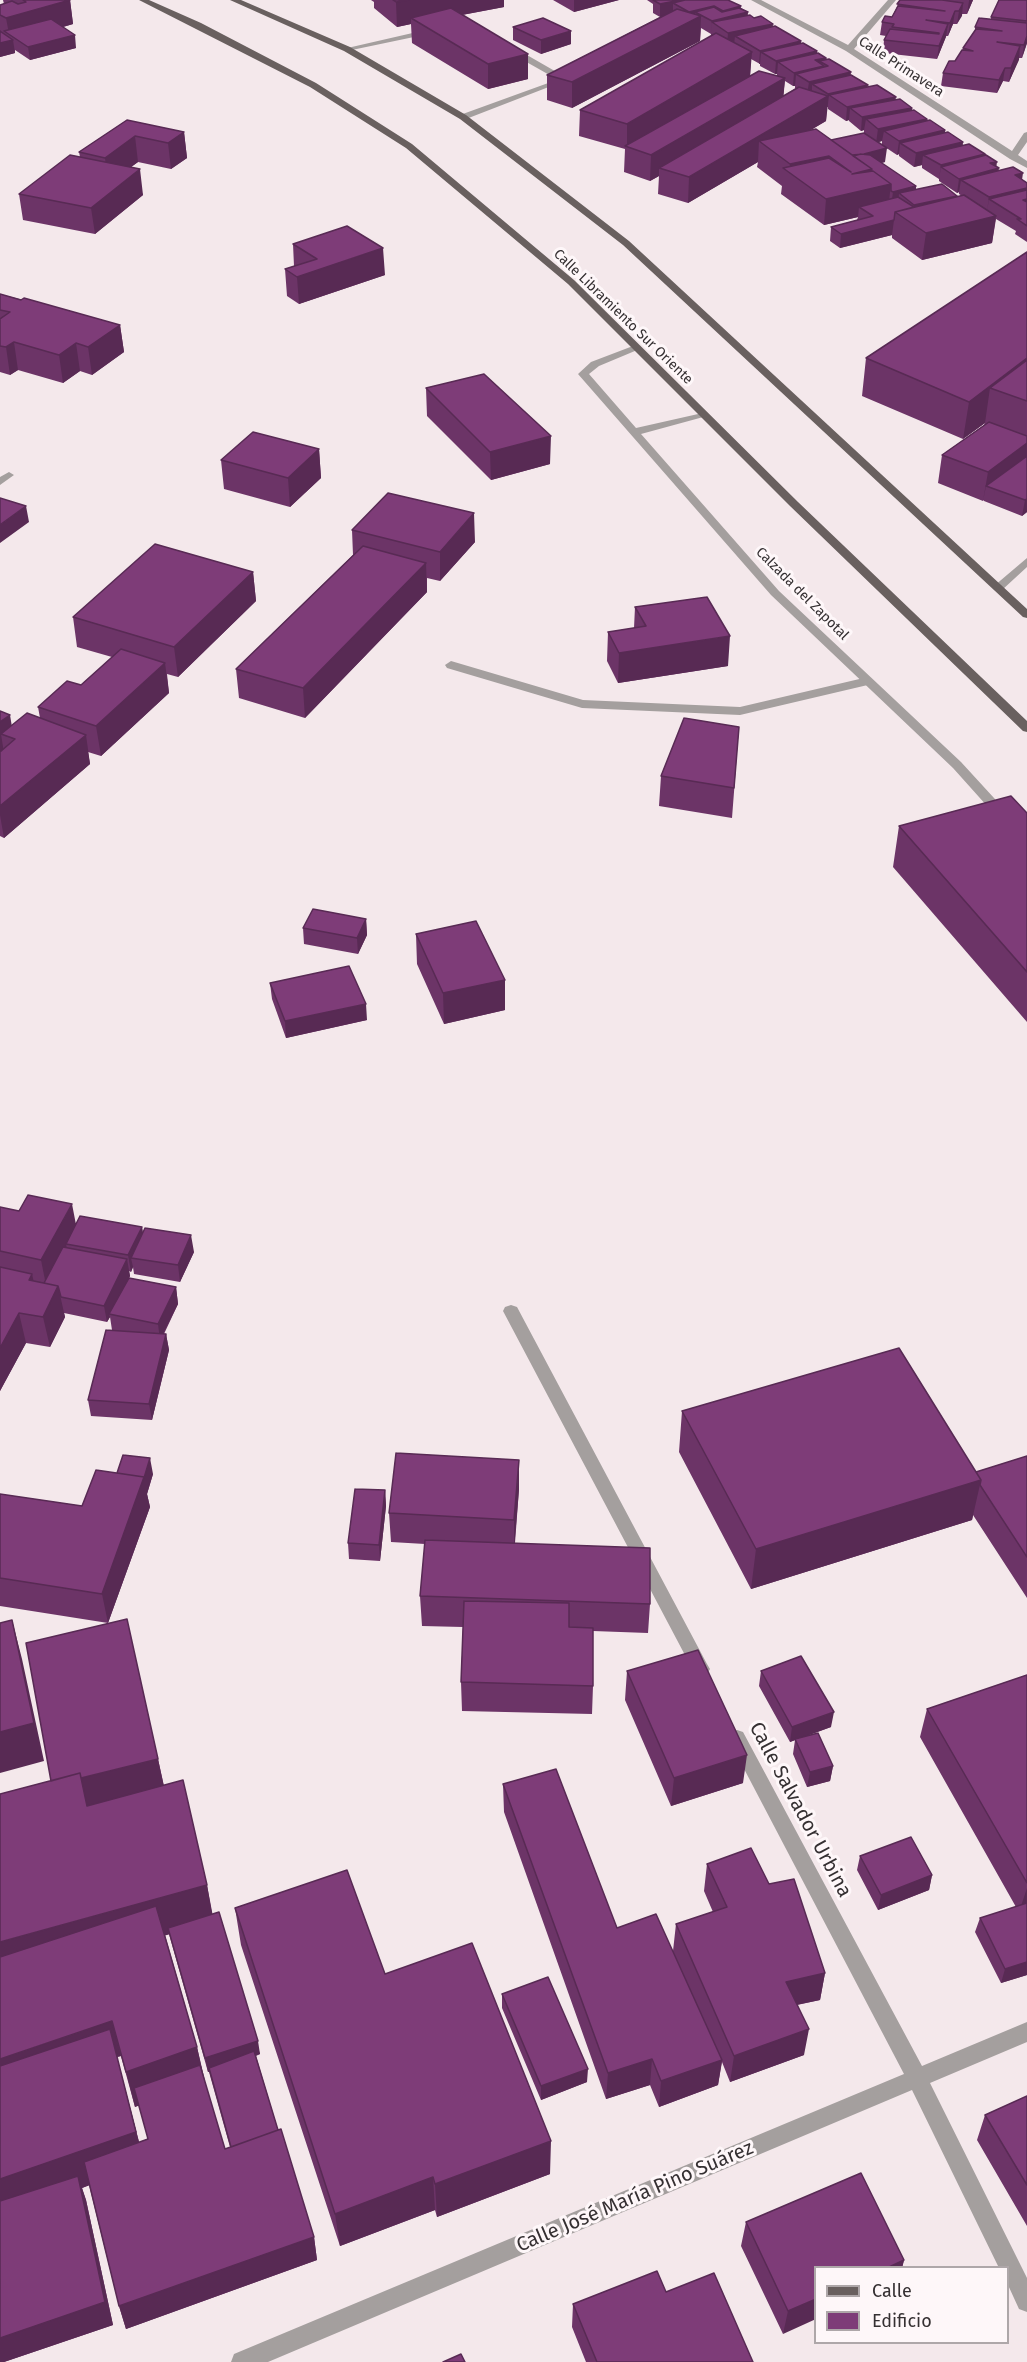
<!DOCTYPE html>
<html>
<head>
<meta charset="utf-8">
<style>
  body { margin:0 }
  #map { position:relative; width:1027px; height:2362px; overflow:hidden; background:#f4e8eb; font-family:"Fira Sans",sans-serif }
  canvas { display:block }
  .legend { position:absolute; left:814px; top:2266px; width:195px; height:78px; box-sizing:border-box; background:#fef7f9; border:2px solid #aea7a9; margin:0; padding:8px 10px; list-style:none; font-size:18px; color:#353032 }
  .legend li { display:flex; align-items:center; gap:12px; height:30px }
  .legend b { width:30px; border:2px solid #aea7a9 }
</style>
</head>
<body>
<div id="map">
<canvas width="1027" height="2362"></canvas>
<ul class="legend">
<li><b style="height:8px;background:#69605f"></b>Calle</li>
<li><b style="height:16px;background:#7e3c78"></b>Edificio</li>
</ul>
</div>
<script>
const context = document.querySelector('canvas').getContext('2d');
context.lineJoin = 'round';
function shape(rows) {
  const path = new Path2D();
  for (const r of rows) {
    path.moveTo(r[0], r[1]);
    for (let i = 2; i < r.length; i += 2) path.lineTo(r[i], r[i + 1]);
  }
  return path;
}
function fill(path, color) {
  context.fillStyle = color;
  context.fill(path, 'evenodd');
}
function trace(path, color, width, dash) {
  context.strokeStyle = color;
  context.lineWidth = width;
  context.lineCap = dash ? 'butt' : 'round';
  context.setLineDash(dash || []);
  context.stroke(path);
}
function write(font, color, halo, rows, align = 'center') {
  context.font = font + ' "Fira Sans",sans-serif';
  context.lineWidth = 6;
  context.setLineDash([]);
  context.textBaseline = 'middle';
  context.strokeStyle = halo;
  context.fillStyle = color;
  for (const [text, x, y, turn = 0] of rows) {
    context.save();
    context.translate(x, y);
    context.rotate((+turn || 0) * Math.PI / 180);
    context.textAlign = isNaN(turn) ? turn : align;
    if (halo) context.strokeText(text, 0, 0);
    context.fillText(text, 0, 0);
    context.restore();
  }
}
const lane = shape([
  [430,29,433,29,433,33,347,51,343,49,430,29],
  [507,47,513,47,560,74,559,83,466,119,460,119,460,115,551,82,553,77,507,51,507,47],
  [451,661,583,700,740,707,868,677,874,681,872,684,740,715,582,708,447,668,445,665,451,661]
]);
const street = shape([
  [751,0,761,0,848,45,888,0,896,0,854,49,1012,151,1024,133,1027,132,1027,142,1018,155,1027,161,1027,168,1010,159,846,51,751,0],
  [633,346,642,348,599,366,589,374,636,428,707,412,707,416,641,434,779,591,961,762,1027,834,1027,846,1022,845,953,768,771,595,578,374,591,362,633,346],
  [9,472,14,475,0,485,0,477,9,472],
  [1027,558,1027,567,1002,590,994,590,994,586,1027,558],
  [511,1305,517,1307,707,1664,710,1669,707,1674,701,1677,695,1674,503,1311,505,1307,511,1305],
  [737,1730,743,1732,922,2066,1027,2022,1027,2042,930,2083,1027,2278,1027,2312,1019,2309,1008,2285,1008,2268,999,2268,912,2090,268,2362,231,2362,234,2354,904,2074,731,1744,728,1738,731,1732,737,1730]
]);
const primary = shape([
  [139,0,149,0,201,23,316,83,412,144,574,280,798,502,1027,721,1027,732,1023,731,790,506,568,284,406,148,310,87,139,0],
  [230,0,241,0,350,47,466,115,629,241,1027,609,1027,618,1023,617,623,245,460,119,344,51,230,0]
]);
const wall = shape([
  [3,0,70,0,73,24,63,27,76,48,30,60,15,50,15,53,0,57,0,5,4,4],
  [371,0,504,0,504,7,462,15,528,54,528,79,488,89,412,43,411,24,397,27,374,8,374,2],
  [553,0,619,0,574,12],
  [647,0,728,0,748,12,747,15,754,18,801,41,801,43,817,51,817,53,826,58,826,59,851,75,868,87,912,108,912,110,927,121,945,130,945,132,963,145,985,155,996,167,998,171,1022,179,1027,183,1027,242,1015,234,1016,231,996,219,992,243,922,260,892,238,892,235,840,248,830,241,831,227,857,220,858,217,824,225,781,194,782,186,757,167,758,162,688,203,658,194,659,176,650,181,624,172,625,149,579,136,580,110,711,36,711,34,701,28,700,41,572,108,547,100,547,75,660,17,653,13,653,4],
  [751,59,760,64,760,66,775,74,777,74,777,75,750,76],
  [785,81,793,86,795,86,795,88,796,88,783,96],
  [827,107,828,107,828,109,846,121,849,120,849,121,861,131,864,130,864,133,831,140,809,131,826,121],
  [882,141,882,145,897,155,899,154,899,156,914,167,922,165,922,168,939,179,939,181,957,193,959,192,959,194,962,196,956,197,916,190,916,186,881,163,885,162,878,142],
  [900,0,973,0,967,14,962,14,957,24,953,24,948,36,946,36,937,59,883,53,884,40,886,36,880,35,882,22,892,17],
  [1027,0,1027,43,1022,58,1019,58,1009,82,1003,81,997,93,941,86,943,73,955,61,975,30,975,27,991,19,991,17],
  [513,27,571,44,541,54,513,40],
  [127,120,184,132,187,158,171,169,138,162,131,167,143,195,95,234,23,220,19,194,80,157,79,152],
  [293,244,385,275,299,304,287,296,285,269,294,266],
  [1027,252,1027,512,1022,516,984,501,984,500,983,501,938,483,942,455,984,425,985,423,963,439,862,396,866,358],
  [0,294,120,325,124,352,92,375,80,371,63,383,18,370,10,375,0,372],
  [426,388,550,464,491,480,427,416],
  [319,449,321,478,290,507,224,489,221,460],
  [352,530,475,542,440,581,427,578,427,592,305,718,239,698,236,669,353,555],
  [253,572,256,601,178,677,167,674,169,693,101,756,88,752,90,764,4,838,0,836,0,711,12,726,40,718,38,707,81,685,112,657,77,647,73,617],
  [635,607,728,666,618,683,607,661,608,632,634,628],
  [739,727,732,818,659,806,661,776],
  [1027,813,1027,1022,893,867,899,826],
  [366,919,367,935,358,954,304,944,303,928],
  [416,934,505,980,505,1010,444,1024,417,964],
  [270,983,367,1020,286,1038,272,999],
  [0,1207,76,1223,142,1227,143,1233,194,1252,180,1282,134,1274,133,1267,131,1272,129,1271,130,1276,129,1278,176,1287,178,1304,164,1334,166,1334,169,1350,152,1420,91,1416,88,1400,115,1331,112,1330,110,1317,107,1322,64,1313,65,1317,50,1347,26,1343,0,1391],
  [682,1411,976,1472,1027,1456,1027,1598,973,1515,972,1520,751,1589,679,1452],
  [117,1473,153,1474,147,1494,150,1507,108,1623,0,1606,0,1494,82,1506],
  [519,1489,515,1543,650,1604,648,1633,593,1631,593,1686,592,1714,462,1711,461,1682,463,1627,422,1626,420,1596,425,1544,391,1542,389,1513],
  [385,1490,386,1506,380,1561,349,1559,348,1543],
  [627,1671,743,1783,671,1806,625,1700],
  [761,1671,831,1727,809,1735,833,1766,830,1781,807,1787,793,1754,795,1740,790,1742,759,1686],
  [1027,1675,1027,1975,1001,1983,975,1932,980,1918,1016,1907,920,1737,927,1709],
  [158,1759,164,1786,207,1885,212,1914,260,2054,256,2056,278,2130,314,2237,317,2260,126,2329,119,2306,89,2185,82,2188,86,2200,113,2325,4,2362,0,2362],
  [169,1934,208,2072,209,2072,230,2147,225,2149,204,2079,197,2047,165,1935],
  [121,2056,135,2107,139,2105,148,2139,139,2142,117,2057],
  [503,1784,617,1928,673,1951,676,1924,713,1912,704,1891,707,1864,769,1884,825,1973,820,2000,797,2005,804,2055,730,2082,722,2062,718,2085,659,2107,650,2085,606,2099,504,1812],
  [860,1856,932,1875,929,1890,878,1910,857,1870],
  [235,1908,385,1974,550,2174,437,2217,435,2210,340,2246,241,1945],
  [502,1994,587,2082,541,2100,502,2008],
  [1027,2096,1027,2226,977,2140,985,2115],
  [746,2222,904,2260,902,2268,816,2268,783,2334,741,2246],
  [666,2292,753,2362,586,2362,572,2327,573,2304]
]);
const shadedWall = shape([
  [70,0,73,24,18,40,9,34,6,18],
  [409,0,504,0,504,7,419,23,411,18,411,24,397,27,396,2],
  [574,0,619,0,574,12],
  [680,0,697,0,673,3,673,14,660,17,660,4],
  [969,0,973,0,967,14,969,1],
  [963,3,962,16,957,24,959,11],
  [714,6,713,19,695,12,695,19,701,16,700,41,572,108,572,82,689,12],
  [741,6,740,14,748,12,747,25,712,22,711,34,712,21,723,18,723,11],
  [955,11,953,24,948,36,950,23],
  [773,24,772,37,735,36,734,45,727,46,728,33],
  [948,24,946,37,937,59,939,46],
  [0,30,3,43,13,40,15,53,0,57],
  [571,31,571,44,541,54,541,40],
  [75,35,76,48,30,60,28,47],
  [1027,36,1027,43,1022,58,1024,45],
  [801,41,800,55,761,52,760,64,759,64,760,51],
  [1020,46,1019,60,1009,82,1011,68],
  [817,51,817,60,826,58,826,65,819,61,819,67,824,66,823,78,851,72,850,85,812,84,812,94,807,95,809,82,796,74,795,86,793,86,794,73,778,62,777,74,775,74,776,61],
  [752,52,750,77,627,147,627,124],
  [528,54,528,79,488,89,488,64],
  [1005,68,1003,81,997,93,999,80],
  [785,78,783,103,659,168,659,176,650,181,651,155],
  [868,85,866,98,829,95,826,121,774,152,759,141,758,162,688,203,689,177,828,96,828,94],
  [896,97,894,110,912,108,911,121,866,119,864,130,861,131,862,117,850,108,849,120,846,121,847,107],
  [927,119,925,133,884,131,882,141,876,143,878,129],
  [945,130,944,143,900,143,899,154,897,155,899,141],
  [184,132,187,158,171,169,168,143],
  [135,136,138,162,108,184,105,158],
  [963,142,962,156,923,155,922,165,914,167,916,153],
  [887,148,885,162,862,168,841,157],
  [985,154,983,167,941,167,939,179,941,165],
  [829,156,827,182,789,173,790,164],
  [997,162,996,169,999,168,997,182,961,180,959,192,957,193,959,179,990,163],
  [140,169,143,195,95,234,91,208],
  [872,169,891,184,888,210,859,207,858,217,824,225,826,199,852,174],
  [1023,173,1021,187,1015,175],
  [916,186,915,201,899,193,898,205,891,206,893,192],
  [1027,188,1027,212,989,199,987,211,989,197],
  [957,196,955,210,913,215,914,205],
  [996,216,992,243,922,260,926,233],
  [894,220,892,235,840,248,841,234],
  [383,248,385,275,299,304,297,277],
  [120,325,124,352,92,375,88,347],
  [14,342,18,370,10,375,6,347],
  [76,343,80,371,63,383,59,355],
  [1027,358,1027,391,990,388,985,423,963,439,969,402],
  [551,436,550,464,491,480,490,452],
  [1027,443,1027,468,986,486,983,501,988,472],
  [319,449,321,478,290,507,288,478],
  [1027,499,1027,512,1022,516,1025,500],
  [26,506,29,522,0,543,0,525],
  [474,513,475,542,440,581,440,552],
  [426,563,427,592,305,718,303,688],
  [253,572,256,601,178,677,174,647],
  [730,636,728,666,618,683,619,653],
  [165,663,169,693,101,756,96,726],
  [10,715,14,739,1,734,4,753,0,756,0,722],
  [86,735,90,764,4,838,0,815,0,806],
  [366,919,367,935,358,954,357,938],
  [505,980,505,1010,444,1024,443,993],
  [366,1004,367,1020,286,1038,285,1021],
  [72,1204,78,1235,66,1244,68,1254,47,1290,41,1260],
  [142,1227,144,1243,131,1258,133,1267,131,1272,128,1255],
  [191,1235,194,1252,180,1282,178,1265],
  [127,1259,130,1276,111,1314,109,1314,110,1317,107,1322,104,1306],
  [32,1274,39,1304,29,1280],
  [58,1286,65,1317,50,1347,43,1317],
  [176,1287,178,1304,160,1340,158,1324],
  [19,1313,26,1343,0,1391,0,1348],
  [166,1334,169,1350,152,1420,149,1404],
  [150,1458,153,1474,147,1494,150,1507,108,1623,102,1594],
  [519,1460,519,1489,514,1550,514,1520],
  [981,1480,972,1520,751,1589,756,1549],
  [385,1490,386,1506,380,1561,379,1545],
  [12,1620,22,1659,44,1761,0,1773,0,1732],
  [834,1712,831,1727,790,1742,792,1727],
  [747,1755,743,1783,671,1806,674,1778],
  [158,1759,164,1787,87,1806,52,1785],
  [833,1766,830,1781,807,1787,810,1772],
  [932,1875,929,1890,878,1910,881,1895],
  [207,1885,214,1922,0,1981,0,1942],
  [1027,1888,1027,1909,1019,1912],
  [1027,1962,1027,1975,1001,1983,1005,1969],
  [825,1973,820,2000,781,2008,786,1982],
  [112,2021,121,2056,117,2057,145,2165,82,2188,86,2200,113,2325,4,2362,0,2362,0,2059],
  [809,2029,804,2055,730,2082,734,2056],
  [258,2041,260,2054,208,2072,205,2058],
  [197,2047,205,2081,135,2107,126,2072],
  [652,2059,650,2085,606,2099,608,2073],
  [722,2060,718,2085,659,2107,661,2081],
  [588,2069,587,2082,541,2100,541,2086],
  [551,2141,550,2174,437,2217,435,2184],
  [433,2177,435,2210,340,2246,335,2214],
  [314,2237,317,2260,126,2329,119,2306],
  [904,2260,902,2268,887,2268],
  [816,2299,816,2319,783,2334,788,2311]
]);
const building = shape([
  [23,0,70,0,6,18,0,15,0,5,12,1,18,4,26,2,23,0],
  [393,0,409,0,396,2,393,0],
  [653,0,680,0,660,4,653,0],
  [685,0,728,0,741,6,723,11,714,6,689,12,673,3,685,0],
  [900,0,942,0,963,3,959,11,955,11,950,23,926,20,948,24,939,46,884,40,890,29,939,34,939,33,892,27,894,24,882,22,885,16,892,17,898,6,945,11,897,4,900,0],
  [999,0,1027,0,1027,21,991,17,999,0],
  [714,7,722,12,739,8,748,12,712,21,695,12,714,7],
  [451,8,528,54,488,64,411,18,451,8],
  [677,9,701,16,572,82,547,75,677,9],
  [750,15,754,18,761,16,773,24,728,33,712,22,750,15],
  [543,18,571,31,541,40,513,27,543,18],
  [979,18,1027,23,1027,36,1024,45,997,42,1020,46,1011,68,1005,68,999,80,943,73,949,61,955,61,962,50,973,51,963,48,976,29,1002,31,975,27,979,18],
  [51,19,75,35,28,47,4,31,51,19],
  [775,26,801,41,760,51,735,36,775,26],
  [0,31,13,40,0,43,0,31],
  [716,33,752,52,627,124,580,110,716,33],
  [803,43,817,51,776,61,761,52,803,43],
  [818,53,826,58,815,60,824,66,794,73,778,62,818,53],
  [829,59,851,72,809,82,796,74,828,66,819,61,829,59],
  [759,71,785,78,651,155,625,146,759,71],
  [851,75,868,85,828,94,812,84,851,75],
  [877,85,896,97,847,107,829,95,877,85],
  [799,87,828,96,689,177,659,168,799,87],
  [900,99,912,108,862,117,850,108,900,99],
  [914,110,927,119,878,129,866,119,914,110],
  [127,120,184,132,168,143,135,136,105,158,79,152,127,120],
  [930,120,945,130,899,141,884,131,930,120],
  [816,129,872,169,852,174,873,171,891,184,826,199,783,168,829,158,851,172,829,156,790,164,759,141,816,129],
  [948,132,963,142,916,153,900,143,948,132],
  [864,133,887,148,864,154,852,155,831,140,864,133],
  [969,144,985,154,941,165,923,155,969,144],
  [861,154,870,155,916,186,893,192,891,191,891,184,873,171,871,171,872,169,853,156,861,154],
  [70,155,140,169,91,208,19,194,70,155],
  [986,155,997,162,990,163,999,168,959,179,941,167,986,155],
  [1013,167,1023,173,1015,175,1027,183,1027,188,989,197,961,180,1013,167],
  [942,184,957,196,914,205,899,193,942,184],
  [1027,190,1027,199,1023,200,1027,202,1027,226,1017,219,1021,219,989,199,1027,190],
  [964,195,996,216,926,233,895,212,964,195],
  [898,197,914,207,895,212,894,220,841,234,831,227,873,216,859,207,898,197],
  [347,226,383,248,297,277,285,269,317,259,293,244,347,226],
  [1027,252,1027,358,969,402,866,358,1027,252],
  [0,294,21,300,24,298,120,325,88,347,76,343,59,355,14,342,6,347,0,346,0,319,10,312,0,310,0,294],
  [1027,360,1027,401,990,388,1027,360],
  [484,374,551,436,490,452,426,388,484,374],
  [989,422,1027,436,1027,443,988,472,942,455,989,422],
  [253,432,319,449,288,478,221,460,253,432],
  [1027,456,1027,499,1025,500,986,486,1027,456],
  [388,493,474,513,440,552,352,530,388,493],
  [0,498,26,506,0,525,0,498],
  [155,544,253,572,174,647,73,617,155,544],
  [363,546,426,563,303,688,236,669,363,546],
  [707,597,730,636,619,653,608,632,646,626,635,607,707,597],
  [121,649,165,663,96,726,38,707,67,681,81,685,121,649],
  [0,711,10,715,0,722,0,711],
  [27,713,86,735,0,806,0,752,15,739,1,734,27,713],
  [684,718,739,727,734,788,661,776,684,718],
  [1011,796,1027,813,1027,972,899,826,1011,796],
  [313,909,366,919,357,938,303,928,313,909],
  [476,921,505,980,443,993,416,934,476,921],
  [349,966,366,1004,285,1021,270,983,349,966],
  [28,1195,72,1204,41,1260,0,1251,0,1207,19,1211,28,1195],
  [80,1216,142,1227,128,1255,66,1244,80,1216],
  [145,1228,191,1235,178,1265,131,1258,145,1228],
  [63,1247,127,1259,104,1306,61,1297,58,1286,44,1283,63,1247],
  [0,1267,32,1274,29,1280,58,1286,43,1317,19,1313,0,1348,0,1267],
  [129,1278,176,1287,158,1324,109,1314,129,1278],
  [106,1330,166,1334,149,1404,88,1400,106,1330],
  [899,1348,981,1480,756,1549,682,1411,899,1348],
  [396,1453,519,1460,514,1520,389,1513,396,1453],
  [123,1455,150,1458,144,1478,144,1477,117,1473,123,1455],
  [1027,1456,1027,1557,980,1485,981,1480,976,1472,1027,1456],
  [96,1470,144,1477,102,1594,0,1578,0,1494,82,1506,96,1470],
  [355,1489,385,1490,379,1545,348,1543,355,1489],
  [425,1540,650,1548,650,1604,420,1596,425,1540],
  [464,1601,569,1603,569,1627,593,1628,593,1686,461,1682,464,1601],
  [127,1619,158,1759,81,1778,80,1773,51,1781,26,1643,127,1619],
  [12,1620,34,1723,0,1732,0,1623,12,1620],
  [698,1650,747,1755,674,1778,627,1671,698,1650],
  [801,1656,834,1712,792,1727,761,1671,801,1656],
  [1027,1675,1027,1883,927,1709,1027,1675],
  [818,1733,833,1766,810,1772,795,1739,818,1733],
  [556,1769,617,1928,656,1914,722,2060,661,2081,652,2059,608,2073,503,1784,556,1769],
  [80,1773,87,1806,183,1780,207,1885,0,1942,0,1794,80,1773],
  [911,1837,932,1875,881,1895,860,1856,911,1837],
  [751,1848,769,1884,794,1879,825,1973,786,1982,809,2029,734,2056,676,1924,727,1907,707,1864,751,1848],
  [347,1870,385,1974,472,1943,551,2141,435,2184,433,2177,335,2214,235,1908,347,1870],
  [1027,1903,1027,1962,1005,1969,980,1918,1027,1903],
  [156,1906,197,2047,126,2072,112,2021,0,2059,0,1957,156,1906],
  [219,1912,258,2041,205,2058,168,1928,219,1912],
  [548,1977,588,2069,541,2086,502,1994,548,1977],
  [110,2029,136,2132,0,2179,0,2066,110,2029],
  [254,2051,278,2130,231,2147,209,2068,254,2051],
  [200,2065,225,2149,281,2129,314,2237,119,2306,84,2162,148,2139,134,2088,200,2065],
  [1027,2096,1027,2185,985,2115,1027,2096],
  [861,2173,904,2260,887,2268,816,2268,816,2299,788,2311,746,2222,861,2173],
  [78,2176,105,2302,0,2338,0,2201,78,2176],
  [657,2271,666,2292,714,2273,753,2362,597,2362,573,2304,657,2271],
  [461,2354,465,2362,443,2362,461,2354]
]);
const farStreetnames = [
  ["Calle Primavera",901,67,33],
  ["Calle Libramiento Sur Oriente",623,317,44],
  ["Calzada del Zapotal",802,594,45]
];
const nearStreetnames = [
  ["Calle Salvador Urbina",800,1810,62],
  ["Calle José María Pino Suárez",635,2197,-23]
];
fill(lane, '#a49f9e');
fill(street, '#a49f9e');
fill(primary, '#69605f');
fill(wall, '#6c3467');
fill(shadedWall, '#582a54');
fill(building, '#7e3c78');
trace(building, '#582a54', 1.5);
write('14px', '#353032', '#fef7f9', farStreetnames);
write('20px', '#353032', '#fef7f9', nearStreetnames);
</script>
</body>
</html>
